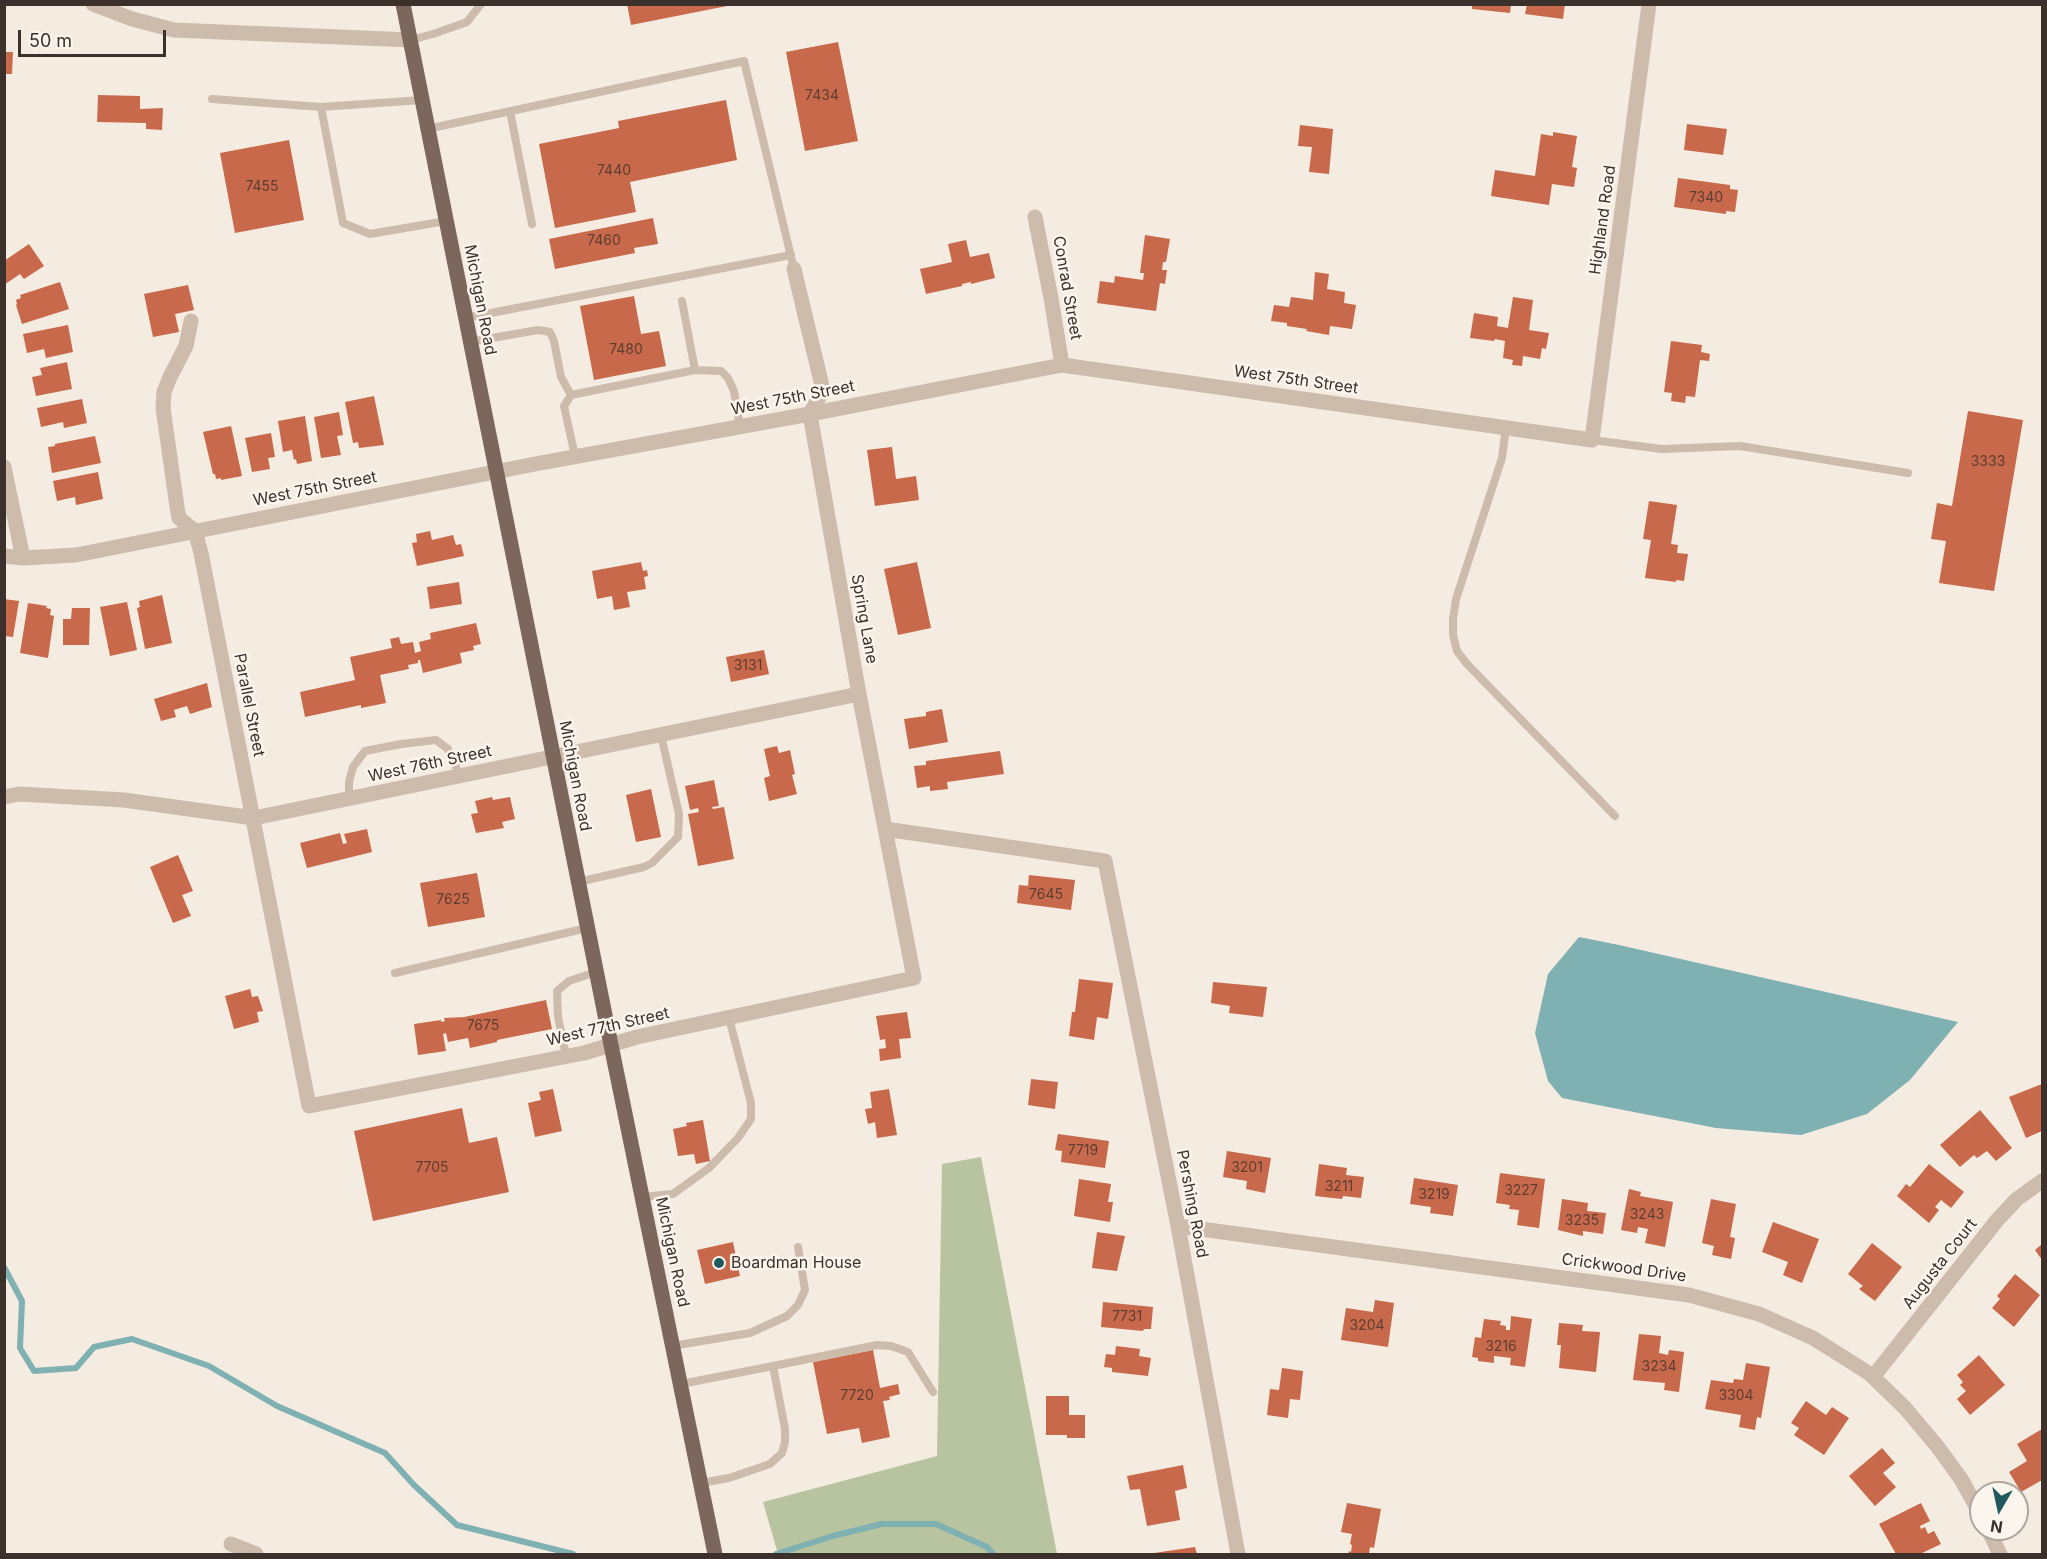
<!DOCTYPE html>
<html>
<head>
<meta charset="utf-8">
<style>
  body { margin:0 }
  #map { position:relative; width:2047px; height:1559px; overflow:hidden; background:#f4ebe1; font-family:Inter,sans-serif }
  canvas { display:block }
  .frame { position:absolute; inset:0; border:6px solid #3b302b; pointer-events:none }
  .north { position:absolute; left:1969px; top:1481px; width:60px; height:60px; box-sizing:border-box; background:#fbf5ee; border:2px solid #aea6a0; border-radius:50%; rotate:189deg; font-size:16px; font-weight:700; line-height:24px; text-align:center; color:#3b302b }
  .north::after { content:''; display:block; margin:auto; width:21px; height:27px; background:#1f5a5e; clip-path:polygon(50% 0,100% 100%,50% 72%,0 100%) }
  .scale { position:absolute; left:18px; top:30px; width:148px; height:27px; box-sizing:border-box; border:3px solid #3b302b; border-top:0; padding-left:8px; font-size:18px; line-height:21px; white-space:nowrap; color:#3b302b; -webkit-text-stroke:4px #fbf5ee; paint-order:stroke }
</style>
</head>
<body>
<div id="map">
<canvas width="2047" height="1559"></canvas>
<div class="frame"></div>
<div class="north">N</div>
<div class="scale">50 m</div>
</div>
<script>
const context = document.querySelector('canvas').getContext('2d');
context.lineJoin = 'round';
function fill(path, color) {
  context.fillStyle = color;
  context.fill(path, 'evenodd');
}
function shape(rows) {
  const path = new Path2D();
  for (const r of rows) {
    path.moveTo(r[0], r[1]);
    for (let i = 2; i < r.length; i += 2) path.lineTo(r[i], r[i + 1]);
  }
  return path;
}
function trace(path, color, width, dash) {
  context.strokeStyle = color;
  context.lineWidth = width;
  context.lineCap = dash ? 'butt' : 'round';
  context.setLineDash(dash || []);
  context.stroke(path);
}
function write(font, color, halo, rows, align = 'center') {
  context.font = font + ' Inter,sans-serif';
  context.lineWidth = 5;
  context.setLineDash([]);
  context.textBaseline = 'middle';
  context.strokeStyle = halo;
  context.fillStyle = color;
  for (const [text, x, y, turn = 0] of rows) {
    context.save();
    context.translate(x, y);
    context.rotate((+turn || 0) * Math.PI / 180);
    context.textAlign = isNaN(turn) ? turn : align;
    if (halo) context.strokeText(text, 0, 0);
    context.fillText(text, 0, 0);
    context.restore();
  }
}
const green = shape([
  [981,1157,1057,1554,778,1554,763,1502,937,1456,942,1164]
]);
const water = shape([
  [1579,937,1619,945,1958,1022,1910,1080,1867,1114,1801,1135,1716,1128,1562,1098,1548,1081,1535,1033,1548,974]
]);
const stream = shape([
  [4,1267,22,1301,20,1348,34,1371,76,1368,94,1347,132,1339,209,1366,277,1406,385,1453,414,1485,457,1525,573,1554],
  [776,1554,833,1536,882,1524,936,1524,987,1547,993,1554]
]);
const building = shape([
  [627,4,727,4,727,6,631,25],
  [1472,4,1511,4,1510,13,1472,9],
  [1527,4,1565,4,1563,19,1525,14],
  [838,42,858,141,805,151,786,52],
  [4,52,13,52,12,74,4,74],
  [98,95,140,96,140,109,163,108,162,130,146,129,146,123,97,122],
  [726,100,737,160,630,182,636,212,555,228,539,144,619,128,618,121],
  [1687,124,1727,129,1723,155,1684,150],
  [1300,125,1333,129,1329,174,1309,172,1312,147,1298,146],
  [1553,132,1577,136,1572,167,1577,168,1574,187,1552,184,1549,205,1491,196,1495,170,1535,176,1541,134,1553,136],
  [289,140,304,220,235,233,220,153],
  [1678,178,1730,185,1730,189,1738,190,1735,212,1726,211,1726,214,1674,207],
  [653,218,658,244,634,248,635,253,555,269,549,239],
  [1145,235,1170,239,1166,262,1163,262,1162,270,1167,270,1165,284,1160,283,1156,311,1097,303,1100,281,1114,283,1115,276,1143,280,1144,273,1140,273],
  [966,240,970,257,989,253,995,278,971,284,971,282,962,284,962,286,926,294,920,269,952,262,948,244],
  [29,244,44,266,24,279,20,274,4,285,4,261],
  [1315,272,1329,274,1327,289,1345,292,1344,303,1356,305,1352,329,1330,326,1329,335,1306,331,1307,329,1287,326,1287,323,1271,321,1274,305,1289,307,1291,297,1313,300],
  [60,282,69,309,22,324,16,305,17,304,16,300,21,298,20,295],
  [188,285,194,310,175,314,179,332,153,337,144,294],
  [634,296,641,334,659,331,666,366,594,380,580,306],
  [1513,297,1533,300,1529,330,1549,333,1546,349,1542,348,1540,359,1523,356,1522,366,1512,365,1513,360,1503,358,1505,341,1495,339,1494,341,1470,338,1474,313,1498,317,1497,326,1508,328],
  [68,325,73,352,46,358,44,349,27,353,23,334],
  [1671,341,1702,345,1701,352,1710,354,1709,361,1700,360,1695,397,1686,396,1685,403,1671,401,1672,393,1664,392],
  [67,362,72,389,36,396,32,377,42,375,40,368],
  [374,396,384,445,359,448,358,442,353,443,345,402],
  [82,399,87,423,64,428,63,422,41,427,37,408],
  [1968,411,2023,420,1994,591,1939,583,1946,541,1931,539,1937,503,1952,506],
  [339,412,343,435,337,436,341,455,321,458,314,417],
  [305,416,312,461,297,464,296,459,294,460,292,450,283,452,278,421],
  [231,426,242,476,221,480,221,478,216,479,215,474,213,474,203,432],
  [271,433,275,457,268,458,270,469,252,472,245,438],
  [95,436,101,463,52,473,48,447,55,446,55,444],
  [892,447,896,479,916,476,919,500,875,506,867,450],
  [98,472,103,499,76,505,75,497,57,501,53,481],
  [1649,501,1677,505,1671,544,1678,545,1677,553,1688,554,1684,581,1676,580,1676,582,1645,578,1651,540,1643,539],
  [430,531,432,540,453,535,456,545,461,544,464,556,417,566,412,543,417,542,416,534],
  [641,562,643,571,647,570,648,576,644,577,646,589,627,592,630,607,614,610,612,596,597,599,592,571],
  [917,562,931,628,898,635,884,569],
  [459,582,462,604,430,609,427,587],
  [162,595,172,643,145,649,137,608,140,607,139,601],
  [4,599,19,601,13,637,4,636],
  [127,602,137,650,110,656,100,607],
  [28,603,47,606,46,608,51,609,50,615,54,616,48,658,20,653],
  [72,608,90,608,89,645,63,645,63,619,71,619],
  [476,623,481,644,473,646,474,650,460,653,462,663,423,673,420,660,418,660,418,663,408,665,409,669,380,675,386,703,361,708,361,705,305,717,300,692,355,680,350,657,392,648,390,639,399,637,401,644,413,642,415,653,421,651,419,642,431,639,430,633],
  [764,650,769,674,731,682,726,657],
  [207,683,212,707,190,714,187,706,174,710,176,717,161,721,154,699],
  [942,709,948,742,909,749,904,719,926,716,926,712],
  [777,746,779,753,790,750,795,774,792,775,797,794,769,801,764,778,770,776,764,749],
  [1000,751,1004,774,947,782,948,789,930,791,930,786,917,788,914,766,926,765,926,761],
  [714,780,719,806,712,807,713,809,724,807,734,859,698,866,688,814,699,812,698,808,690,810,685,786],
  [651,789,661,837,636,842,626,795],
  [492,797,493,800,510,797,515,819,502,822,504,828,476,833,471,814,478,813,475,801],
  [367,829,372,852,307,868,300,843,340,833,343,844,347,843,344,834],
  [178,855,193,891,182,895,191,916,173,923,150,867],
  [477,873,485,917,428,927,420,883],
  [1029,875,1075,880,1071,910,1017,903,1019,885,1028,886],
  [1079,979,1113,983,1108,1019,1097,1017,1094,1040,1069,1036,1072,1012,1075,1012],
  [1213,982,1267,987,1263,1017,1229,1013,1230,1006,1211,1003],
  [250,989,252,997,258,996,263,1011,257,1012,259,1022,234,1029,225,996],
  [546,1000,552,1029,497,1040,497,1042,470,1048,468,1038,448,1042,446,1033,443,1034,446,1051,418,1055,414,1024,441,1020,441,1022,445,1021,444,1018,464,1017],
  [907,1012,911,1038,899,1039,901,1058,880,1061,879,1049,886,1048,885,1039,880,1040,876,1016],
  [1031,1079,1058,1082,1055,1109,1028,1105],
  [2042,1084,2042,1131,2026,1138,2009,1097],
  [553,1089,562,1131,535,1137,528,1103,541,1100,539,1092],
  [889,1089,897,1135,877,1138,875,1122,868,1124,865,1109,872,1108,870,1092],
  [462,1108,469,1143,497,1137,509,1192,373,1221,354,1131],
  [1980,1110,2012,1148,1996,1161,1987,1151,1977,1158,1974,1155,1960,1167,1940,1145],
  [703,1120,710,1161,696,1164,694,1154,678,1156,673,1129,687,1126,686,1123],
  [1058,1134,1109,1141,1105,1168,1061,1162,1062,1151,1055,1150],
  [1227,1151,1271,1158,1265,1193,1246,1189,1247,1181,1223,1177],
  [1319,1164,1347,1168,1346,1175,1364,1177,1361,1198,1343,1196,1342,1199,1315,1196],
  [1929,1164,1964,1192,1951,1208,1941,1200,1935,1207,1939,1210,1929,1223,1897,1196,1906,1184,1910,1187],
  [1500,1173,1545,1179,1539,1228,1517,1225,1519,1210,1509,1209,1510,1205,1496,1203],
  [1414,1178,1458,1185,1453,1216,1430,1213,1431,1207,1410,1204],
  [1079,1179,1111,1184,1108,1202,1113,1202,1110,1222,1074,1216],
  [1629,1189,1641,1192,1640,1196,1673,1202,1665,1247,1645,1243,1648,1229,1638,1227,1637,1233,1621,1230],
  [1562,1199,1588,1203,1587,1211,1606,1213,1603,1234,1583,1231,1583,1236,1558,1230],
  [1711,1199,1736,1204,1730,1237,1735,1238,1731,1259,1712,1255,1714,1246,1702,1243],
  [1773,1222,1819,1239,1802,1283,1783,1275,1788,1262,1762,1252],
  [1097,1232,1125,1236,1117,1271,1092,1268],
  [733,1242,740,1276,705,1284,697,1250],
  [1872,1243,1902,1267,1875,1301,1859,1289,1863,1286,1848,1274],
  [2042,1244,2042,1260,2035,1250],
  [2015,1274,2040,1295,2014,1327,1992,1308,2000,1299,1997,1296],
  [1375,1300,1394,1303,1388,1347,1341,1340,1346,1308,1373,1312],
  [1103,1302,1153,1307,1151,1329,1144,1329,1143,1331,1101,1327],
  [1511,1316,1532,1319,1525,1367,1510,1365,1511,1358,1494,1356,1494,1363,1478,1361,1478,1358,1472,1357,1475,1337,1481,1338,1484,1319,1501,1321,1500,1325,1506,1326,1506,1330,1510,1330],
  [1559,1323,1583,1325,1582,1331,1600,1332,1596,1372,1559,1368,1561,1345,1557,1345],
  [1639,1334,1661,1336,1659,1353,1668,1355,1669,1350,1684,1352,1679,1392,1664,1390,1665,1383,1633,1380],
  [1116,1346,1140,1349,1139,1356,1151,1358,1148,1376,1112,1372,1112,1368,1104,1367,1106,1354,1115,1355],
  [873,1350,880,1388,898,1384,900,1394,889,1397,890,1400,883,1401,890,1437,862,1443,859,1428,827,1434,813,1362],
  [1979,1355,2005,1385,1970,1415,1957,1399,1966,1391,1960,1385,1963,1382,1957,1375],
  [1746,1363,1770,1367,1761,1418,1757,1417,1755,1430,1739,1427,1741,1415,1705,1409,1711,1380,1733,1383,1734,1379,1743,1380],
  [1282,1368,1303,1371,1300,1400,1290,1399,1288,1418,1267,1415,1270,1389,1279,1390],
  [1046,1396,1069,1396,1069,1415,1085,1415,1085,1438,1067,1438,1067,1435,1046,1435],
  [1806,1401,1826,1415,1832,1407,1849,1418,1824,1455,1794,1435,1799,1428,1791,1423],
  [2042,1429,2042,1480,2021,1492,2009,1472,2027,1461,2017,1444],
  [1882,1448,1895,1463,1883,1473,1896,1487,1875,1506,1849,1476],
  [1183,1465,1187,1488,1175,1491,1180,1520,1147,1526,1140,1489,1130,1490,1127,1476],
  [1347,1503,1381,1509,1374,1548,1370,1547,1369,1554,1348,1554,1349,1551,1351,1552,1352,1545,1350,1544,1352,1534,1341,1532],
  [1921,1503,1930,1521,1920,1526,1921,1529,1925,1527,1928,1534,1934,1531,1941,1544,1920,1554,1896,1554,1879,1524],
  [1195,1547,1197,1554,1154,1554,1154,1553]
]);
const lane = shape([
  [410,40,433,34,467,22,481,4],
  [212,99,321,107,422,100],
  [321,107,343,223,370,234,446,221],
  [510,111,532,224],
  [427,129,744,61,794,269],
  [682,301,695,370],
  [465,318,791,255],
  [469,342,538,330,550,332,554,341,561,377,571,395],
  [1506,427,1502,458,1456,599,1453,619,1453,635,1457,651,1467,664,1615,816],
  [1592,440,1662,449,1740,446,1908,473],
  [575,456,564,406,571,395,695,370,721,371,728,378,734,391,740,427],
  [349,799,349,782,353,767,365,751,401,744,436,740,448,749,460,776],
  [578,882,644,867,652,863,678,837,679,814,661,735],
  [395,973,587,928],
  [566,1056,558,1017,557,991,569,981,596,972],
  [642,1197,673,1194,709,1168,738,1138,751,1119,751,1103,729,1018],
  [672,1346,750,1333,787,1316,798,1305,805,1290,798,1247],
  [681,1384,773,1366],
  [701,1483,729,1478,770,1464,782,1453,785,1442,785,1429,773,1366,877,1345,891,1346,908,1352,933,1392]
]);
const street = shape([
  [93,4,132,19,174,30,410,40],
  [1035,217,1051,298,1062,365],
  [191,321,186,346,170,377,164,392,163,408,177,507,179,518,195,531,201,553,309,1106,584,1053,637,1037,914,978,859,694,810,414,823,390,794,269],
  [4,467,23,558],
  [4,556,23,558,76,555,535,464,810,414,1062,365,1592,440,1649,4],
  [4,797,19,794,124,800,254,818,859,694],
  [885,829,1105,861,1178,1226,1238,1554],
  [1178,1226,1689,1295,1759,1314,1813,1338,1870,1374,1905,1408,1937,1446,1961,1479,1981,1515],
  [1873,1377,1998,1219,2017,1199,2042,1181],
  [1988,1529,2000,1554],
  [231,1544,256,1554]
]);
const primary = shape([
  [403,4,611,1045,715,1554]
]);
const markers = [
  [719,1263,6,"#1f5a5e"]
];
const numberNames = [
  ["7434",822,96],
  ["7440",614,171],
  ["7455",262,187],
  ["7340",1706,198],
  ["7460",604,241],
  ["7480",626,350],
  ["3333",1988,462],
  ["3131",748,666],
  ["7645",1046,895],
  ["7625",453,900],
  ["7675",483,1026],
  ["7719",1083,1151],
  ["7705",432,1168],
  ["3201",1247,1168],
  ["3211",1339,1187],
  ["3227",1521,1191],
  ["3219",1434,1195],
  ["3243",1647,1215],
  ["3235",1582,1221],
  ["7731",1127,1317],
  ["3204",1367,1326],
  ["3216",1501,1347],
  ["3234",1659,1367],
  ["7720",857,1396],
  ["3304",1736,1396]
];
const streetNames = [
  ["Highland Road",1603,220,-82],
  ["Conrad Street",1067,288,80],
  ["Michigan Road",480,300,79],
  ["West 75th Street",1296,380,8],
  ["West 75th Street",793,398,-11],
  ["West 75th Street",315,489,-11],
  ["Spring Lane",864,619,80],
  ["Parallel Street",249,705,79],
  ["West 76th Street",430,764,-12],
  ["Michigan Road",575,776,79],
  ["West 77th Street",608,1027,-13],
  ["Pershing Road",1192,1204,79],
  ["Michigan Road",672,1252,78],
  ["Augusta Court",1940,1264,-52],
  ["Crickwood Drive",1624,1268,8]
];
const poiNames = [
  ["Boardman House",731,1263]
];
fill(green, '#b8c4a0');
fill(water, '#7fb0b2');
trace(stream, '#7fb0b2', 6);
fill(building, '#c8694b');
trace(lane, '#cdbbac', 8);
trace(street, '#cdbbac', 15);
trace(primary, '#7d675c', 15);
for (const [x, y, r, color] of markers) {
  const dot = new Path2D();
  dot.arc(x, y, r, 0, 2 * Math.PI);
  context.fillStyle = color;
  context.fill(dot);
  trace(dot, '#fbf5ee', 2);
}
write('14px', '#5e3e33', null, numberNames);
write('16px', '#3b302b', '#fbf5ee', streetNames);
write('16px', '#3b302b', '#fbf5ee', poiNames, 'left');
</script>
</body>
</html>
